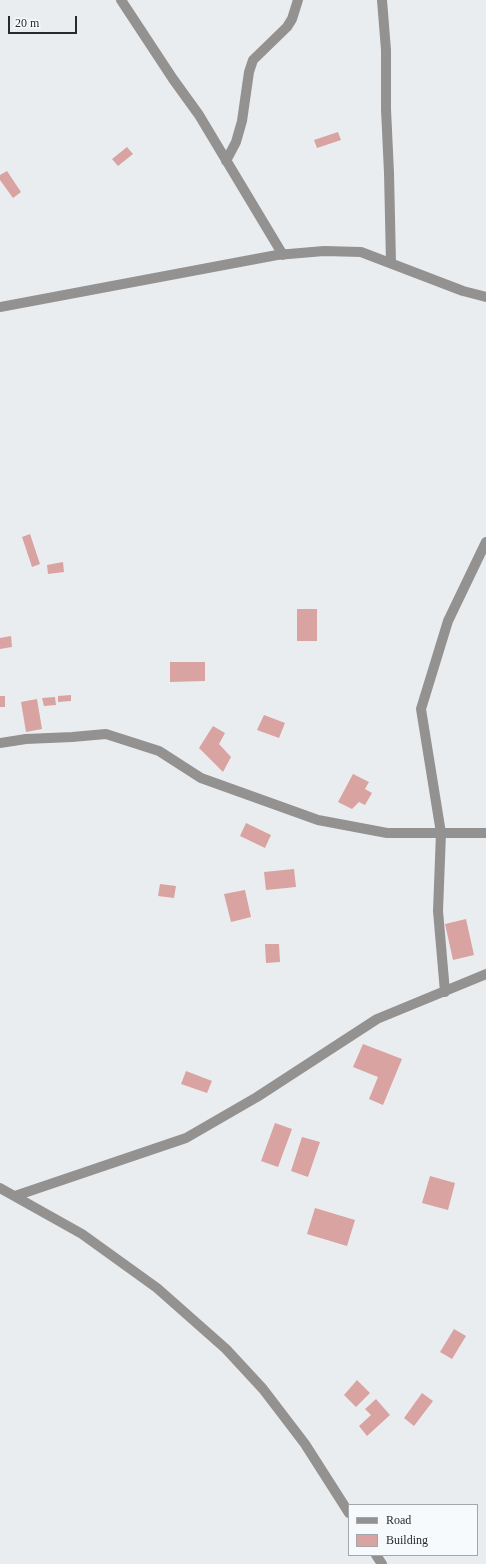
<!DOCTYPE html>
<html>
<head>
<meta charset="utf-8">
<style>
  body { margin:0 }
  #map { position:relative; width:486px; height:1564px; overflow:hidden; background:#eaedf0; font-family:"Times New Roman",serif }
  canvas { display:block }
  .legend { position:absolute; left:348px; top:1504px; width:130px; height:52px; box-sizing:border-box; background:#f7fafd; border:1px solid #a4a6a9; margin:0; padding:5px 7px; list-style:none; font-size:12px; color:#28292a }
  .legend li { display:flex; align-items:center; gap:8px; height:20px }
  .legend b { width:20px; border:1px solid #a4a6a9 }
  .scale { position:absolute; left:8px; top:16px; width:69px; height:18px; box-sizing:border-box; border:2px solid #28292a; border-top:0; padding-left:5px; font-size:12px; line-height:14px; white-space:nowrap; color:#28292a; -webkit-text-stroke:3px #f7fafd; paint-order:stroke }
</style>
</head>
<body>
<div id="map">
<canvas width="486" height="1564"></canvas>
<ul class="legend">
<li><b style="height:5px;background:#939291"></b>Road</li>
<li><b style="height:11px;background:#d8a3a0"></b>Building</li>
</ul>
<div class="scale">20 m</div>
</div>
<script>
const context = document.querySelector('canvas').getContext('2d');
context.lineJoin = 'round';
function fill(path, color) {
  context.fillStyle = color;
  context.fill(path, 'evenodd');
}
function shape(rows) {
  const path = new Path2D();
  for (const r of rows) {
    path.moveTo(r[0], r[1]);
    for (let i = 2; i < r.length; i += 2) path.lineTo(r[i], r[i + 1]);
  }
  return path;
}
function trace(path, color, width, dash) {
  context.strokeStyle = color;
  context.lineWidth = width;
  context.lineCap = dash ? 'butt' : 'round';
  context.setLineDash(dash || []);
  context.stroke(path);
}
const building = shape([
  [338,132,341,140,317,148,314,140],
  [127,147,133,154,118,166,112,159],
  [7,171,21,192,13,198,0,180,0,175],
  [30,534,40,564,32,567,22,537],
  [63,562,64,572,48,574,47,565],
  [297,609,317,609,317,641,297,641],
  [11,636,12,647,0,649,0,638],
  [170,662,205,662,205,681,170,682],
  [71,695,71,701,58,702,58,696],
  [0,696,5,696,5,707,0,707],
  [55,697,56,705,44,706,42,698],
  [37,699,42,729,26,732,21,702],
  [264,715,285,723,279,738,257,730],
  [213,726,225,733,219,744,231,757,223,772,199,748],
  [353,774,369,782,365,789,372,793,365,805,359,802,352,809,338,802],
  [246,823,271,835,265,848,240,836],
  [294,869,296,887,266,890,264,872],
  [160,884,176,886,174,898,158,896],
  [245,890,251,917,231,922,224,894],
  [466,919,474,955,453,960,445,924],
  [265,944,279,944,280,962,266,963],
  [363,1044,402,1059,383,1105,369,1099,378,1077,353,1067],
  [186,1071,212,1081,207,1093,181,1084],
  [275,1123,292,1129,278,1167,261,1161],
  [302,1137,320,1142,308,1177,291,1171],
  [430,1176,455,1183,448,1210,422,1203],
  [315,1208,355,1220,347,1246,307,1234],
  [454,1329,466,1336,452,1359,440,1352],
  [357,1380,370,1393,356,1407,344,1395],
  [422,1393,433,1401,414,1426,404,1418],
  [376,1399,390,1415,367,1436,359,1426,371,1415,365,1409]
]);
const minor = shape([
  [121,0,173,79,199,115,283,255],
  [382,0,386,50,386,109,389,173,391,263],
  [226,161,236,142,242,121,249,72,253,60,287,27,292,19,298,0],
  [0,307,277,255,324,251,361,252,463,291,486,297],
  [0,743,26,739,72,737,106,734,159,751,201,778,318,820,387,833,486,833],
  [445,992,438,911,441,833,421,709,448,621,486,542],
  [0,1188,82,1234,157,1288,226,1349,263,1389,305,1444,349,1513],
  [15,1196,186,1138,257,1097,377,1019,486,974],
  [376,1555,382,1564]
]);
fill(building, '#d8a3a0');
trace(minor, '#939291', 10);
</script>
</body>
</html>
